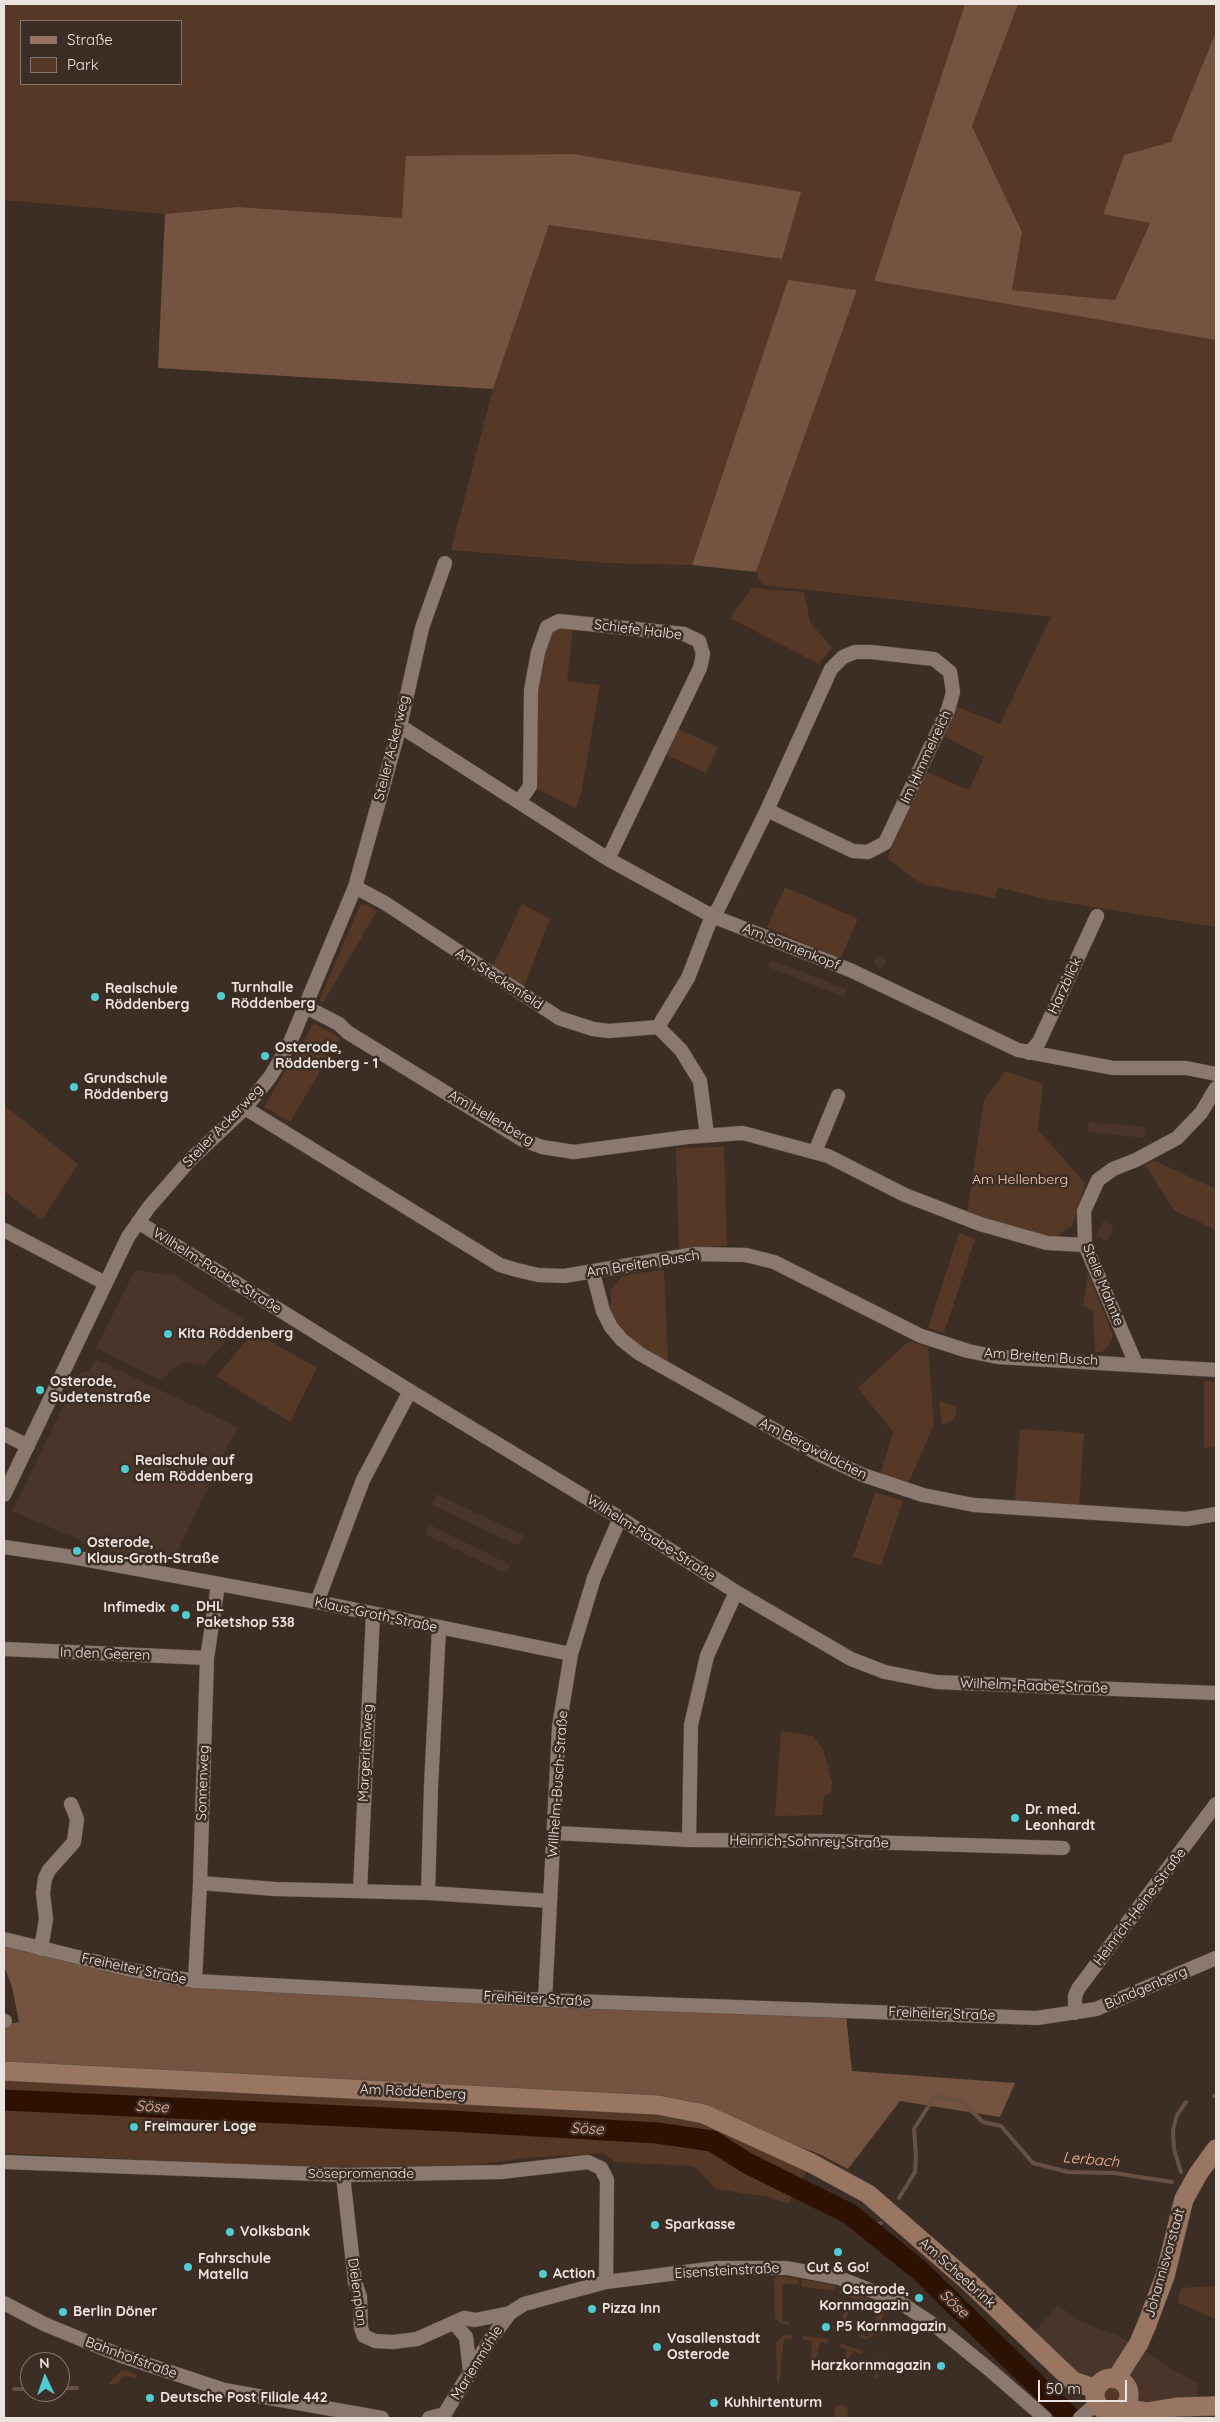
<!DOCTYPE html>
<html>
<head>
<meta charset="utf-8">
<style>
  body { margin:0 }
  #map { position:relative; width:1220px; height:2422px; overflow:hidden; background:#3c2d25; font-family:Quicksand,sans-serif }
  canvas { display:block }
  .frame { position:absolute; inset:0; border:5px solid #ede3de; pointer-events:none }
  .legend { position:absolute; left:20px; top:20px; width:162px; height:65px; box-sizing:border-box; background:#3c2d25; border:1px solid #83766f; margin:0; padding:6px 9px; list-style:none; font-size:15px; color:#ede3de }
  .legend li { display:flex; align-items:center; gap:10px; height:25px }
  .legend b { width:25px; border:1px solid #83766f }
  .north { position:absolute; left:20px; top:2352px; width:50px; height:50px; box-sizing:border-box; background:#3c2d25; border:1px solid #83766f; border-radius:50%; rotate:357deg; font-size:14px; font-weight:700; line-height:20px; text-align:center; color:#ede3de }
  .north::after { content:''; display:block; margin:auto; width:18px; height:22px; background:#51ccd2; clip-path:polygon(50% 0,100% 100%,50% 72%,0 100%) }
  .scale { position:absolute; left:1038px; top:2380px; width:89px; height:22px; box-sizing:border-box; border:2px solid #ede3de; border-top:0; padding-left:6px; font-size:15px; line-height:18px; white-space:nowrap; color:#ede3de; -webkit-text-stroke:4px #3c2d25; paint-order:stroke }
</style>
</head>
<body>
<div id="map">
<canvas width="1220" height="2422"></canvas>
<div class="frame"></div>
<ul class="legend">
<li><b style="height:6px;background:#987662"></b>Straße</li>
<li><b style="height:14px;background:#563827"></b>Park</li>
</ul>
<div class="north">N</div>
<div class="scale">50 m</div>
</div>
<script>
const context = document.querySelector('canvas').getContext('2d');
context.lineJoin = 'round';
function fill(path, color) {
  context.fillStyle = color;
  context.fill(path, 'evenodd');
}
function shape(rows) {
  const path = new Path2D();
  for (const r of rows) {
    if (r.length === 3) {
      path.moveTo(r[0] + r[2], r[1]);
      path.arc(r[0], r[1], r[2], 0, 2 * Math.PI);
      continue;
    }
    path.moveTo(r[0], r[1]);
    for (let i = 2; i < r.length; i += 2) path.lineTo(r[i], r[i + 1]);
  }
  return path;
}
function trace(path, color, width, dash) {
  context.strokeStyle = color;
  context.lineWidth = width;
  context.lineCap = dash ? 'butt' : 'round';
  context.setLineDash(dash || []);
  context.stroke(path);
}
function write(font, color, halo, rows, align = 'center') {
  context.font = font + ' Quicksand,sans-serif';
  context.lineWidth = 5;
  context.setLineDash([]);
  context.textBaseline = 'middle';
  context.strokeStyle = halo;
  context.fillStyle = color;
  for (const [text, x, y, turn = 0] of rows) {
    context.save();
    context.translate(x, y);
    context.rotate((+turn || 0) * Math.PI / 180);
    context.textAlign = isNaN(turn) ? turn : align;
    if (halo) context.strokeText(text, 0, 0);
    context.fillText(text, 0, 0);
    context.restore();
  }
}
const built = shape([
  [880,961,6],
  [771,960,847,989,844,997,768,967],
  [1089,1122,1146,1127,1144,1138,1088,1132],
  [1103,1221,1114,1226,1107,1242,1096,1236],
  [135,1270,173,1275,245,1320,204,1365,187,1362,173,1368,162,1381,96,1348],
  [96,1359,237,1427,175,1557,169,1560,145,1560,96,1547,12,1511,79,1374,89,1371],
  [437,1494,523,1535,519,1546,432,1505],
  [430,1525,511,1565,506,1574,425,1534],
  [1058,2305,1080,2321,1112,2333,1142,2349,1174,2370,1198,2383,1197,2418,1095,2418,1078,2376,1034,2332]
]);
const green = shape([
  [4,4,965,4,874,281,1216,340,1216,927,1044,899,998,887,995,898,927,885,914,879,887,858,927,772,969,790,984,757,941,735,953,705,1000,724,1051,617,762,585,756,572,857,290,788,281,692,565,607,563,451,550,493,389,549,225,782,259,800,192,402,218,238,207,165,214,4,200],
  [21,21,181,21,181,84,21,84],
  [1018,4,1216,4,1216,32,1171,143,1124,155,1103,213,1150,222,1115,300,1012,290,1022,232,972,126],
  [752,588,804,592,810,622,832,648,819,664,730,618],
  [556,627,573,628,567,681,600,685,581,794,576,808,535,788,536,687,549,633],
  [676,728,718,747,706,773,664,754],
  [785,887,858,919,840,959,767,927],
  [366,904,377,911,322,1004,320,999,360,905],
  [522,904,550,919,524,987,493,966],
  [314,1023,340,1038,290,1122,264,1107],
  [1005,1071,1043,1084,1038,1130,1085,1183,1072,1226,1054,1238,967,1213,984,1100],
  [4,1105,78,1164,42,1220,4,1191],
  [724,1147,727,1246,679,1248,676,1148],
  [1155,1161,1216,1189,1216,1230,1174,1210,1145,1165],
  [959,1233,975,1239,944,1333,928,1328],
  [664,1270,668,1363,643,1349,626,1334,610,1313,608,1307,611,1305,611,1290,621,1278,630,1274],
  [1088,1273,1113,1335,1109,1345,1102,1352,1095,1352,1093,1310,1083,1306],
  [254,1332,317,1368,290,1422,216,1376],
  [909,1341,928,1348,934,1425,908,1484,880,1475,893,1432,858,1388],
  [1204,1381,1216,1382,1216,1447,1204,1448],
  [939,1401,955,1406,957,1413,953,1420,942,1425],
  [1020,1429,1084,1433,1079,1505,1015,1500],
  [875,1492,903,1501,881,1566,853,1557],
  [781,1731,813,1736,823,1749,832,1782,831,1792,824,1797,822,1815,775,1816],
  [4,2079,657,2112,702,2121,808,2169,788,2204,769,2197,716,2189,694,2166,615,2162,604,2153,527,2158,473,2165,319,2168,4,2153],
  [777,2276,798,2278,798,2284,783,2284,782,2321,789,2322,789,2325,780,2323,775,2318,774,2279],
  [802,2279,836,2286,835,2291,801,2287],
  [1216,2286,1216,2319,1178,2303,1181,2288],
  [842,2288,872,2300,870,2305,839,2293],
  [876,2301,883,2305,885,2311,875,2334,867,2340,860,2337,861,2334,868,2337,880,2308,874,2305],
  [846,2305,851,2306,843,2327,851,2331,850,2333,831,2328,831,2326,840,2328],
  [792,2335,792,2339,784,2339,779,2385,777,2380,776,2342,783,2336],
  [803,2336,829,2339,827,2343,820,2342,813,2370,810,2372,812,2341,803,2340],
  [840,2343,863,2351,861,2355,854,2351,842,2368,847,2349,839,2347],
  [876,2352,883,2357,890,2365,888,2369,880,2371,876,2379,873,2378,884,2359],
  [126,2370,137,2375,136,2379,127,2376,123,2377,117,2384,108,2384,121,2371],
  [1111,2395,8],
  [841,2412,7]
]);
const forest = shape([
  [965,4,1018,4,972,126,1022,232,1012,290,1115,300,1150,223,1103,214,1124,155,1171,142,1216,32,1216,340,874,281],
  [573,154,801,192,782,259,549,225,493,389,158,368,165,214,238,207,402,218,406,156],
  [788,280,857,290,756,572,692,565],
  [4,1943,130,1974,846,2015,852,2071,1015,2083,1000,2117,900,2101,848,2169,819,2154,705,2111,4,2064,4,2025,19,2022,12,1987,4,1966]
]);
const stream = shape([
  [1214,2096,1216,2095],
  [1181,2172,1174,2149,1173,2130,1177,2115,1186,2102],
  [899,2198,915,2172,916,2156,914,2129,935,2096,962,2102,983,2122,1001,2126,1033,2163,1068,2172,1114,2173,1172,2182],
  [868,2229,881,2223],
  [60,2388,77,2388],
  [14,2389,30,2389]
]);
const river = shape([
  [4,2100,450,2121,657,2133,712,2141,747,2163,850,2214,919,2270,1071,2418]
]);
const street = shape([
  [400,726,608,859,712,916,850,970,1018,1050,1113,1068,1186,1068,1216,1074],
  [519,802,530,786,531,690,538,652,547,627,559,621,684,634,699,641,703,654,700,668,608,859],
  [355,887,385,903,559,1018,593,1029,609,1031,658,1027,681,1050,700,1081,707,1135],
  [306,1007,339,1024,347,1032,523,1140,542,1147,574,1152,687,1137,743,1133,828,1156,905,1195,980,1224,1047,1243,1085,1245],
  [658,1027,688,978,712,916,718,909,767,810,831,669,843,657,855,652,871,652,934,659,950,672,953,692,948,710,885,843,868,852,853,851,767,810],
  [1029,1053,1039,1042,1097,916],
  [245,1108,500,1265,517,1270,538,1275,564,1276,695,1254,746,1255,774,1262,921,1336,968,1351,998,1357,1216,1370],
  [815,1152,838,1096],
  [138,1222,410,1391,620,1518,736,1592,851,1659,885,1672,936,1682,1216,1693],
  [4,1230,105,1283],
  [593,1273,603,1311,611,1327,622,1340,640,1354,818,1454,863,1475,923,1495,974,1505,1187,1519,1216,1514],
  [1136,1364,1085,1245,1084,1211,1098,1180,1113,1169,1136,1160,1177,1138,1201,1113,1216,1088],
  [4,1434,28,1446],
  [4,1495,128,1237,149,1207,190,1160,245,1108,270,1077,289,1045,355,887,400,726,422,628,445,563],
  [4,1547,72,1557,317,1602,571,1654],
  [317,1602,363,1480,410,1391],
  [4,1649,207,1658],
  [555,1833,689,1840,831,1841,1063,1848],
  [689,1840,691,1725,707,1656,736,1592],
  [200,1883,275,1889,428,1893,550,1901],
  [360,1891,373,1614],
  [428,1893,431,1787,439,1628],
  [4,1939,131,1970,195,1981,545,2000,1037,2018,1096,2009,1216,1958],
  [41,1949,46,1919,43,1893,45,1878,49,1870,74,1842,77,1819,71,1804],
  [195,1981,200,1883,207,1658,218,1585],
  [545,2000,559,1727,571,1654,594,1578,620,1518],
  [1075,2013,1075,1996,1078,1989,1216,1804],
  [4,2021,5,2021],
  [4,2162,343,2175,501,2172,588,2162,601,2168,607,2180,606,2282],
  [343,2175,355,2282,360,2297,361,2328,364,2336,375,2341,393,2342,417,2339,464,2318,475,2320,510,2313,524,2304,606,2282,717,2268,787,2268,839,2278,898,2301,937,2327,990,2370,1045,2418],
  [4,2303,44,2324,122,2356,224,2390,382,2418],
  [454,2323,466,2337,470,2371],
  [429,2418,445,2414],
  [442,2418,490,2340,510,2313],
  [1080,2418,1097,2403]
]);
const secondary = shape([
  [4,2071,658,2105,704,2114,811,2163,868,2194,968,2281,1073,2381,1096,2389],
  [1112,2395,17],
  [1116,2379,1139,2343,1147,2324,1165,2276,1184,2199,1198,2174,1216,2149],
  [1125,2406,1133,2410,1147,2412,1177,2407,1216,2406]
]);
const markers = [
  [221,996,5,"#51ccd2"],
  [95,997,5,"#51ccd2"],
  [265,1056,5,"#51ccd2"],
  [74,1087,5,"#51ccd2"],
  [168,1334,5,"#51ccd2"],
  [40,1390,5,"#51ccd2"],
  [125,1469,5,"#51ccd2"],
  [77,1551,5,"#51ccd2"],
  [175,1608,5,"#51ccd2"],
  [186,1615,5,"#51ccd2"],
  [1015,1818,5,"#51ccd2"],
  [134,2127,5,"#51ccd2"],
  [655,2225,5,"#51ccd2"],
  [230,2232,5,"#51ccd2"],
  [838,2252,5,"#51ccd2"],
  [188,2267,5,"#51ccd2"],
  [543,2274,5,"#51ccd2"],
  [919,2298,5,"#51ccd2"],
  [592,2309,5,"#51ccd2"],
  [63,2312,5,"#51ccd2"],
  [826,2327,5,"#51ccd2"],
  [657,2347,5,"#51ccd2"],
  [941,2366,5,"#51ccd2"],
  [150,2398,5,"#51ccd2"],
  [714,2403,5,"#51ccd2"]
];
const streetNames = [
  ["Schiefe Halbe",638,630,7],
  ["Steiler Ackerweg",392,748,-76],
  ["Im Himmelreich",926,757,-65],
  ["Am Sonnenkopf",791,947,22],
  ["Am Steckenfeld",499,979,33],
  ["Harzblick",1065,986,-65],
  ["Am Hellenberg",491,1118,30],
  ["Steiler Ackerweg",223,1126,-46],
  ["Am Breiten Busch",643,1264,-9],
  ["Wilhelm-Raabe-Straße",217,1271,32],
  ["Steile Mahnte",1103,1285,68],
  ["Am Breiten Busch",1041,1357,4],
  ["Am Bergwäldchen",813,1449,27],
  ["Wilhelm-Raabe-Straße",651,1538,32],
  ["Klaus-Groth-Straße",376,1615,12],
  ["In den Geeren",105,1654,2],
  ["Wilhelm-Raabe-Straße",1034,1686,2],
  ["Margeritenweg",366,1753,-87],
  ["Sonnenweg",203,1783,-88],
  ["Willhelm-Busch-Straße",558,1784,-86],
  ["Heinrich-Sohnrey-Straße",809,1842,1],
  ["Heinrich-Heine-Straße",1140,1907,-53],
  ["Freiheiter Straße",134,1969,12],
  ["Bündgenberg",1146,1988,-23],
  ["Freiheiter Straße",537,1999,3],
  ["Freiheiter Straße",942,2014,2],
  ["Am Röddenberg",413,2092,3],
  ["Sösepromenade",361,2174],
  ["Johannisvorstadt",1165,2263,-74],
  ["Eisensteinstraße",727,2271,-3],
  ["Am Scheebrink",957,2273,42],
  ["Dielenplan",357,2292,82],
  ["Bahnhofstraße",131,2358,20],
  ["Marienmühle",477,2363,-58]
];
const poiNames = [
  ["Turnhalle",231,988],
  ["Röddenberg",231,1004],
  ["Realschule",105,989],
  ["Röddenberg",105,1005],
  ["Osterode,",275,1048],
  ["Röddenberg - 1",275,1064],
  ["Grundschule",84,1079],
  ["Röddenberg",84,1095],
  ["Kita Röddenberg",178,1334],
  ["Osterode,",50,1382],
  ["Sudetenstraße",50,1398],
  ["Realschule auf",135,1461],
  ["dem Röddenberg",135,1477],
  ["Osterode,",87,1543],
  ["Klaus-Groth-Straße",87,1559],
  ["DHL",196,1607],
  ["Paketshop 538",196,1623],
  ["Infimedix",165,1608,"right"],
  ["Dr. med.",1025,1810],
  ["Leonhardt",1025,1826],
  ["Freimaurer Loge",144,2127],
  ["Sparkasse",665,2225],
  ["Volksbank",240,2232],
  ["Fahrschule",198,2259],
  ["Matella",198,2275],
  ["Cut & Go!",838,2268,"center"],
  ["Action",553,2274],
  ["Osterode,",909,2290,"right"],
  ["Kornmagazin",909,2306,"right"],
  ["Pizza Inn",602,2309],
  ["Berlin Döner",73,2312],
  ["P5 Kornmagazin",836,2327],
  ["Vasallenstadt",667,2339],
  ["Osterode",667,2355],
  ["Harzkornmagazin",931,2366,"right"],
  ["Deutsche Post Filiale 442",160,2398],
  ["Kuhhirtenturm",724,2403]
];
const parkNames = [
  ["Am Hellenberg",1020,1180]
];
const waterNames = [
  ["Söse",152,2107,3],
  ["Söse",587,2129,3],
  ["Lerbach",1091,2160,5],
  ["Söse",954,2304,44]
];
fill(built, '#49352a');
fill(green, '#563827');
fill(forest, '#755341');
trace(stream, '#675044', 4);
trace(river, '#2d1102', 21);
trace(street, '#574b44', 15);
trace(secondary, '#574b44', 20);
trace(street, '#8b7970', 14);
trace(secondary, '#987662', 19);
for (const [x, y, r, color] of markers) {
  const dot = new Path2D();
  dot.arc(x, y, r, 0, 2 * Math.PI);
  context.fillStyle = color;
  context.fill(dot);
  trace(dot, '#3c2d25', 2);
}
write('14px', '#ede3de', '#3c2d25', streetNames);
write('bold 14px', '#ede3de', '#3c2d25', poiNames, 'left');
write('14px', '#fecdb3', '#3c2d25', parkNames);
write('italic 15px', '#f4b898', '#3c2d25', waterNames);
</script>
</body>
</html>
